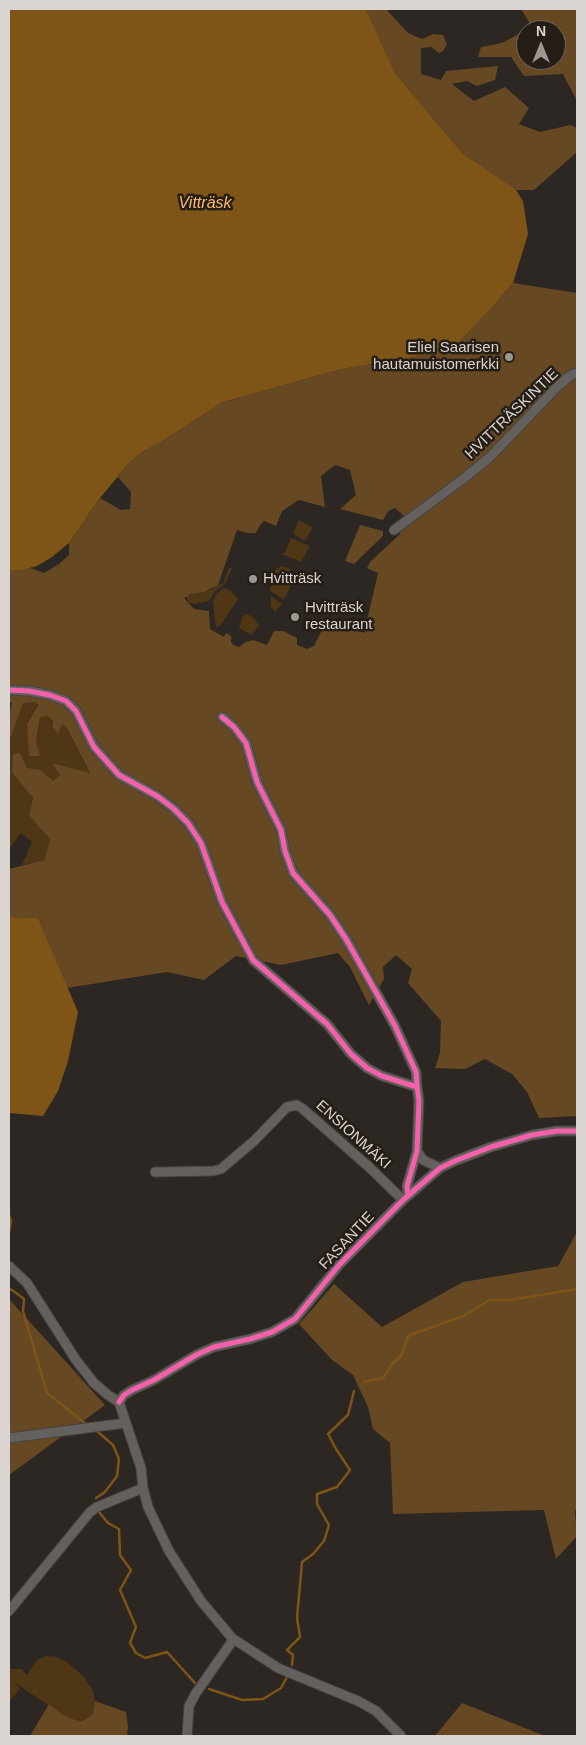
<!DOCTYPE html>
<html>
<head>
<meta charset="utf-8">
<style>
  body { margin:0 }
  #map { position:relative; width:586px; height:1745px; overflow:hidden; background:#2c2722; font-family:Arial,sans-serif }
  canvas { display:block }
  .frame { position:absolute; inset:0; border:10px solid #dad5d0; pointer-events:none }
  .north { position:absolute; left:516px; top:20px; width:50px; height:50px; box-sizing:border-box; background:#251e16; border:1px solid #6d6760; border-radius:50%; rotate:0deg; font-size:14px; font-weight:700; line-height:20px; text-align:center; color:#dad5d0 }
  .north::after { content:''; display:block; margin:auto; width:18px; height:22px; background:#9d9893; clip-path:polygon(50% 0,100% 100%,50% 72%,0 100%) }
</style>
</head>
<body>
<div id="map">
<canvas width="586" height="1745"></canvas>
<div class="frame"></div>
<div class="north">N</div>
</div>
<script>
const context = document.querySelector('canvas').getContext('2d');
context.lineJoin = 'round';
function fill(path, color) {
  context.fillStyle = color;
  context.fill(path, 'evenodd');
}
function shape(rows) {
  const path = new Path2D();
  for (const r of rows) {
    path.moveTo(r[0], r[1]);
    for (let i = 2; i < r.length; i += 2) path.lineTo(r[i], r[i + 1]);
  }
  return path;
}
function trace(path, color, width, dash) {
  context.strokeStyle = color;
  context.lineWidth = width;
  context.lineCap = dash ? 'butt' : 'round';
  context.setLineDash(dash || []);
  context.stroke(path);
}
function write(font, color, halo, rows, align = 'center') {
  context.font = font + ' Arial,sans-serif';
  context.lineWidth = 5;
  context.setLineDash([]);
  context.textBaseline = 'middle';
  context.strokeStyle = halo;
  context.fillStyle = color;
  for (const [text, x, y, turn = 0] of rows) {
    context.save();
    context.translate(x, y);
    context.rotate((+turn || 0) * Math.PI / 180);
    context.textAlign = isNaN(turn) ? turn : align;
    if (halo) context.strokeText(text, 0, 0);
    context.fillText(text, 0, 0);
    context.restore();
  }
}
const green = shape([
  [299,520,313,527,305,541,293,534],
  [291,538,310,546,301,562,282,554,285,552],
  [281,566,290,569,295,577,284,600,270,591,273,575,276,569],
  [229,568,232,568,225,584,216,590,209,601,195,604,189,603,186,596,190,594,210,590,218,585,223,584],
  [224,588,230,590,238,599,220,626,216,628,213,601,217,593],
  [271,596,282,604,275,612,271,607],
  [245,614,249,615,253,617,259,625,252,635,239,628,242,618],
  [23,702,36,702,38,704,27,724,36,742,40,717,48,716,57,732,62,724,67,728,90,774,53,763,60,775,53,781,41,770,27,769,20,753,12,773,33,798,29,816,50,839,44,860,22,865,32,842,21,833,9,849,9,737,11,737],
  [46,1656,56,1657,66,1661,84,1677,93,1691,95,1701,93,1714,81,1722,63,1715,15,1683,20,1689,9,1702,9,1669,22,1669,27,1675,37,1660]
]);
const forest = shape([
  [366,9,386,9,408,33,422,39,433,34,443,35,447,44,443,51,439,53,431,47,421,48,421,74,441,80,446,71,498,66,495,80,477,86,467,81,452,84,474,101,505,87,529,108,519,124,540,132,570,125,577,128,577,152,534,190,516,190,502,183,463,154,395,73],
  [521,9,577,9,577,101,563,74,524,76,511,57,478,57,481,47,502,43,526,30,526,60,556,60,556,30,527,30,532,27],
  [513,283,577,293,577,1116,539,1118,527,1092,512,1074,485,1059,465,1069,435,1068,440,1053,441,1021,408,983,412,969,396,955,383,967,384,979,369,1005,350,967,338,953,281,965,236,956,204,980,167,972,67,988,38,918,9,917,9,869,44,860,50,839,29,816,33,798,12,773,13,754,20,753,27,768,41,770,53,781,60,775,52,763,90,773,67,728,62,724,58,733,53,728,53,722,48,716,40,717,36,742,40,756,29,756,27,724,38,705,36,702,23,703,11,737,9,737,9,717,12,703,9,702,9,570,30,568,44,573,59,564,69,555,69,543,100,498,121,510,130,509,131,492,118,477,131,461,142,452,161,442,223,402,342,369,450,351,487,313],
  [335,465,350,470,356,495,340,509,383,520,388,511,395,508,404,516,400,534,370,562,367,568,378,573,364,633,328,618,314,646,307,649,297,645,297,638,283,631,274,631,267,645,253,640,246,642,239,647,233,645,231,642,231,636,226,633,224,637,210,629,209,611,194,609,184,598,190,594,204,592,218,585,237,530,247,533,256,533,260,525,264,521,276,526,282,511,299,500,325,507,321,476],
  [360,525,383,531,383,536,354,564,345,561],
  [577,1232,577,1507,575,1512,577,1536,556,1559,544,1510,393,1514,390,1443,373,1429,368,1407,353,1375,332,1360,299,1324,334,1284,382,1327,463,1282,558,1266],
  [9,1299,105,1405,9,1475],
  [95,1701,126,1712,128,1726,127,1736,30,1736,49,1704,63,1715,81,1722,93,1714],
  [462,1703,545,1736,435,1736]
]);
const water = shape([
  [9,9,366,9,395,73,463,154,516,190,523,201,528,234,513,283,487,313,450,351,342,369,223,402,161,442,142,452,131,461,100,498,69,543,52,557,37,566,21,570,9,570],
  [9,917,38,918,78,1012,68,1061,58,1091,43,1116,9,1113]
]);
const stream = shape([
  [9,1215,11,1221,9,1233],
  [9,1289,12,1290,24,1299,23,1311,47,1393,86,1424],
  [364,1382,383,1378,392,1364,401,1356,408,1336,463,1316,490,1300,510,1300,577,1289],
  [96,1498,105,1492,117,1476,119,1459,113,1445,98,1432],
  [99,1512,108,1523,119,1529,120,1555,131,1570,120,1590,136,1627,130,1643,136,1653,145,1658,167,1652,195,1683],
  [292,1665,293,1655,287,1650,300,1637,297,1618,302,1562,313,1554,324,1541,329,1525,317,1504,317,1494,337,1487,350,1470,336,1449,328,1434,348,1415,354,1391],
  [209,1689,242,1700,263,1699,281,1688,287,1677]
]);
const street = shape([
  [394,530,463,479,490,457,558,386,571,375,577,373],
  [9,690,29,691,50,695,66,701,76,711,94,747,119,775,157,796,173,808,188,823,201,843,222,902,253,960,327,1024,351,1054,367,1068,382,1076,417,1087,419,1100,417,1151,407,1186,408,1195],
  [222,717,234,727,246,743,257,782,281,830,285,851,293,873,330,915,346,939,395,1026,416,1072,417,1087],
  [417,1151,423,1160,440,1168],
  [155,1172,213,1171,221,1169,254,1141,287,1107,297,1105,303,1109,369,1167,403,1200],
  [9,1266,27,1283,76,1360,94,1383,108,1395,119,1402],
  [119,1402,124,1395,132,1390,154,1380,196,1355,214,1347,250,1339,272,1332,295,1319,339,1265,403,1200,440,1168,457,1160,491,1147,532,1135,557,1131,577,1131],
  [119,1402,141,1468,143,1488,148,1507,169,1551,201,1601,232,1638,278,1668,358,1701,376,1711,401,1736],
  [9,1438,126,1423],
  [9,1611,90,1512,97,1507,143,1488],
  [187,1736,189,1706,196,1693,233,1640]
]);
const cycleway = shape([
  [9,690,29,691,50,695,66,701,76,711,94,747,119,775,157,796,173,808,188,823,201,843,222,902,253,960,327,1024,351,1054,367,1068,382,1076,417,1087,419,1100,417,1151,407,1186,408,1195],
  [222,717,234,727,246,743,257,782,281,830,285,851,293,873,330,915,346,939,395,1026,416,1072,417,1087],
  [119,1402,124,1395,132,1390,154,1380,196,1355,214,1347,250,1339,272,1332,295,1319,339,1265,403,1200,440,1168,457,1160,491,1147,532,1135,557,1131,577,1131]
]);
const markers = [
  [509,357,5,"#9d9893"],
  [253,579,5,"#9d9893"],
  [295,617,5,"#9d9893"]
];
const poiNames = [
  ["Eliel Saarisen",499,348,"right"],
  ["hautamuistomerkki",499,365,"right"],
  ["Hvitträsk",263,579],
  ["Hvitträsk",305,608],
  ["restaurant",305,625]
];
const streetNames = [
  ["HVITTRÄSKINTIE",512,414,-44],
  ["ENSIONMÄKI",353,1135,42],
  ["FASANTIE",347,1241,-47]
];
const waterNames = [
  ["Vitträsk",205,204]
];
fill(green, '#4f3615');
fill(forest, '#664822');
fill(water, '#7f5417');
trace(stream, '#7f5417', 2.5);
trace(street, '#474340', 11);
trace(street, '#63605d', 9);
trace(cycleway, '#f560ab', 5);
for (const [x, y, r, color] of markers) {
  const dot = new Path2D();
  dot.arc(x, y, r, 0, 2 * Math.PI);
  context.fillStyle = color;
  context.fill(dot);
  trace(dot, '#251e16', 2);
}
write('15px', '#dad5d0', '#251e16', poiNames, 'left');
write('15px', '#dad5d0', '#251e16', streetNames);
write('italic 16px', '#fcba6a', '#251e16', waterNames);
</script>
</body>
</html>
